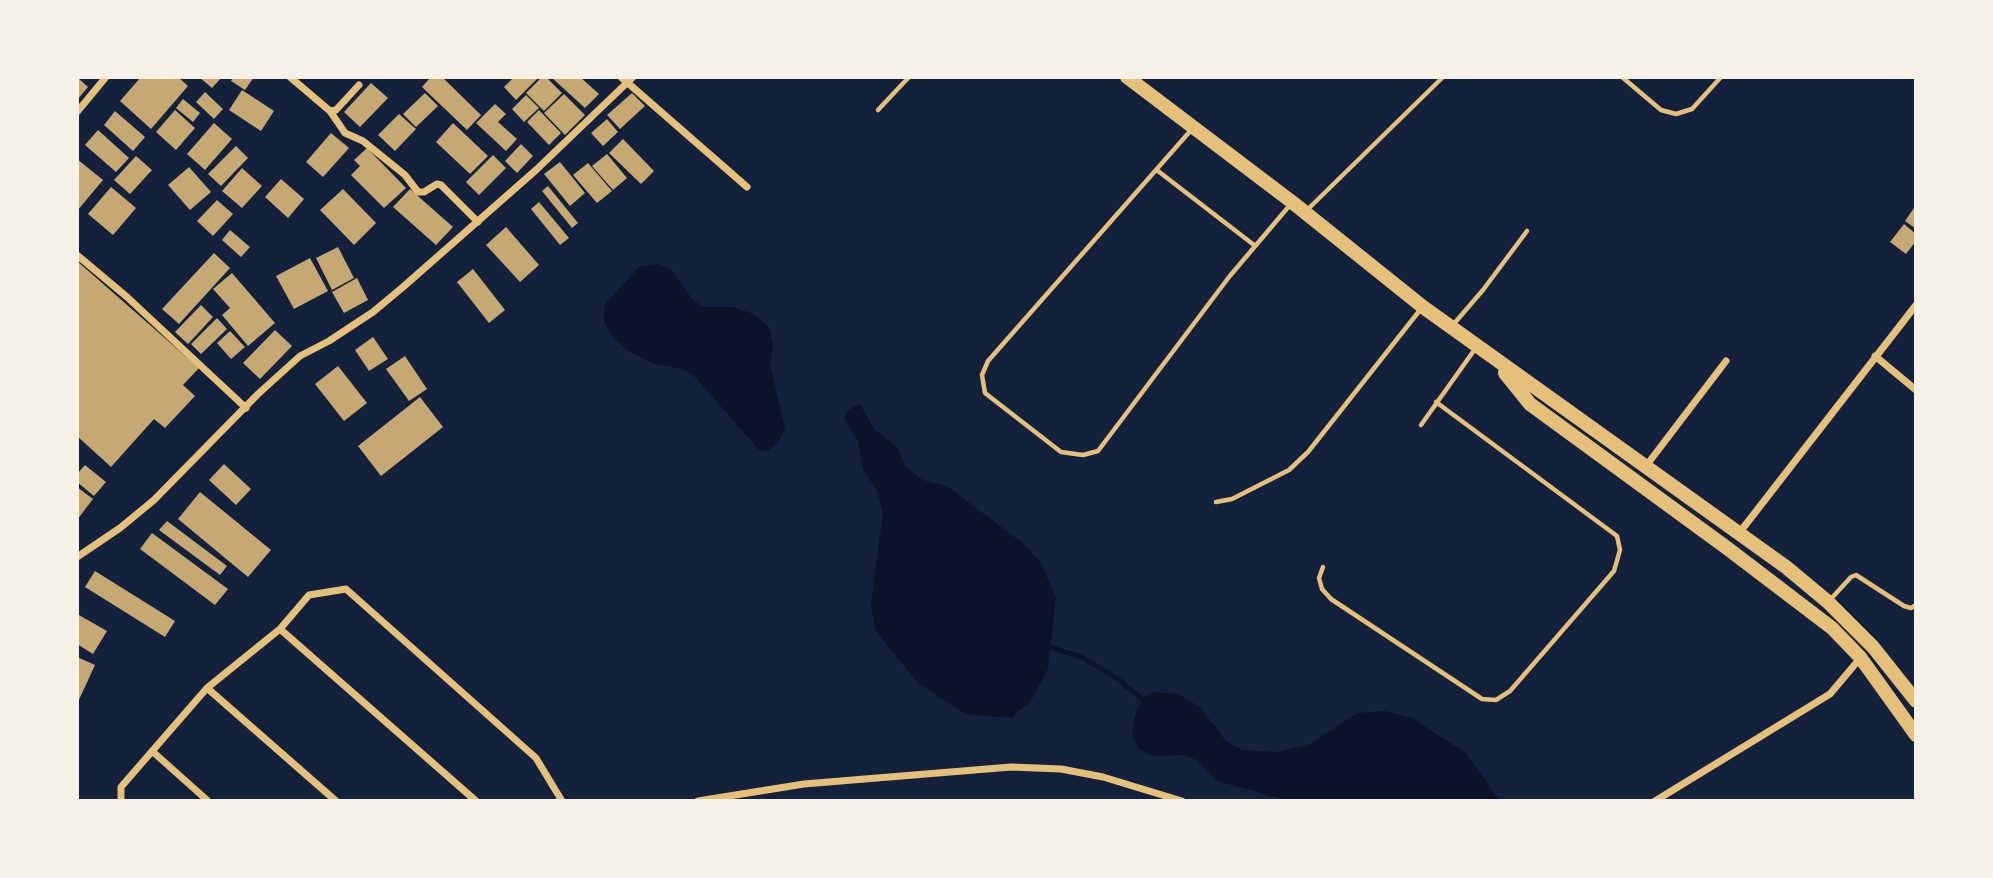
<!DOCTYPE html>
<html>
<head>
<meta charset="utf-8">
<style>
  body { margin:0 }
  #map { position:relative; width:1993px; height:878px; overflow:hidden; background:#14213d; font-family:Manrope,sans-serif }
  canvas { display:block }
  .frame { position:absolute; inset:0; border:79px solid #f6f1e7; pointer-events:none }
</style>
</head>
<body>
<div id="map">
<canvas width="1993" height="878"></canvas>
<div class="frame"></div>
</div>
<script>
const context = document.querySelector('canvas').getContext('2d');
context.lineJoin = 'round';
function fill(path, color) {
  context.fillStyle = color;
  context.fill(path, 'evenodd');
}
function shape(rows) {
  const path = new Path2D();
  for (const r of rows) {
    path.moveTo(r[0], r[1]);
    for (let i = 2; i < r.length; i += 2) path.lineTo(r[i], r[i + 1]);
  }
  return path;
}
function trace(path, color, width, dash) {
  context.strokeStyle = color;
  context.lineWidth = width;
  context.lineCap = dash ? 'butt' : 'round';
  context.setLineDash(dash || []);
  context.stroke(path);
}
const water = shape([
  [658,264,672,270,692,299,703,307,733,307,754,314,769,327,773,345,770,365,785,428,779,441,768,451,759,450,695,377,684,369,657,365,628,351,613,337,604,322,605,304,640,266],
  [860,404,875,430,897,447,906,467,923,480,947,486,1024,544,1041,563,1056,598,1048,669,1031,701,1011,718,965,714,918,683,875,630,871,604,883,512,877,490,863,470,858,441,844,418,848,410],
  [1152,692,1178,694,1200,707,1226,741,1242,750,1278,752,1310,744,1357,713,1385,711,1412,718,1466,753,1500,801,1290,801,1217,781,1196,760,1184,755,1153,756,1139,749,1132,736,1135,716,1142,699]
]);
const stream = shape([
  [1050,647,1081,657,1115,677,1142,699]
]);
const building = shape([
  [77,77,88,87,77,100],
  [141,77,178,77,188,86,151,129,120,101],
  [199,77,222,77,212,88],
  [233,77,254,77,245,90,231,81],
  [431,77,442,77,481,115,467,130,422,87],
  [514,77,539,77,516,100,504,87],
  [542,77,546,77,562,93,544,111,526,93],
  [551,77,580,77,599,94,585,108],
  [371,83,388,98,360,127,344,112],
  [242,90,274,111,261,131,229,110],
  [205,92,223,109,214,119,196,102],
  [425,93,438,106,416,127,403,114],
  [632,93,645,106,620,129,607,115],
  [564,94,585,115,565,135,544,113],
  [526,95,539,108,524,122,512,109],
  [183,99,200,113,193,122,176,108],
  [495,104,506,114,498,122,517,139,506,151,476,123],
  [175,110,195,128,176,150,156,132],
  [539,110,561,133,549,145,527,122],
  [115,111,145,137,133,151,104,125],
  [399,114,416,129,395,151,378,135],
  [607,119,618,132,603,146,591,133],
  [214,123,232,139,205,170,187,154],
  [453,123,488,156,470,174,436,142],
  [98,130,129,158,116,172,85,145],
  [331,133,349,148,323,177,306,162],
  [623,139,654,171,641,184,609,153],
  [521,144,533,156,517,173,505,161],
  [236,146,248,158,221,186,208,174],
  [367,148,406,188,384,208,351,175,360,166,354,160],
  [607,154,627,178,613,190,592,166],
  [493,155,506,168,479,195,466,182],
  [136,156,152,170,130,194,114,180],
  [77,159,103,180,77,211],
  [560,162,585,193,570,206,544,174],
  [588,163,612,191,597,203,573,175],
  [189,167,211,192,190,210,168,185],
  [242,168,262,186,242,208,222,191],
  [281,179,304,199,288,218,265,197],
  [548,186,578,223,572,228,542,191],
  [111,187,136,208,113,235,88,214],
  [343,189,376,223,354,245,320,210],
  [410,189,453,227,436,245,393,207],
  [217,200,233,214,213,236,197,221],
  [539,202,569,238,560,245,531,209],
  [1916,205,1916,229,1905,221],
  [1904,224,1916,234,1916,241,1906,254,1890,242],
  [506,227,539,265,520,282,486,245],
  [230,230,250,247,241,257,222,240],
  [338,247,354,278,332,290,316,258],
  [214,253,230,268,179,324,162,309],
  [310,258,328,291,294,309,276,276],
  [77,261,199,368,183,385,195,396,165,428,154,419,111,467,77,436],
  [473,269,505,310,489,323,457,282],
  [232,273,275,323,248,346,222,315,230,308,213,289],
  [357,278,368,300,344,313,332,292],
  [201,305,213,317,188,344,175,332],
  [217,318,227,329,201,354,191,344],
  [275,330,292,346,260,379,243,363],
  [230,331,245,347,231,359,217,343],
  [373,337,388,359,369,371,355,350],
  [405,356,427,389,409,401,386,369],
  [338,366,367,403,344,421,315,384],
  [420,397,443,427,381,476,358,446],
  [224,464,251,489,236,505,209,480],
  [85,465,106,482,94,496,77,482,77,474],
  [77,487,93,499,77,520],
  [200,492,271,550,248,577,178,519],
  [167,521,227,566,220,575,159,530],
  [152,533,228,589,215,605,140,549],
  [95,571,175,621,165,637,85,587],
  [79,615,107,631,93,654,77,644],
  [77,657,95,665,77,704]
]);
const service = shape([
  [1622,77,1661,110,1676,114,1692,109,1721,77],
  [878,110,909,77],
  [1192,129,988,361,982,375,985,393,1061,452,1083,455,1098,451,1229,277,1290,205],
  [1158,171,1254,245],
  [1306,211,1443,77],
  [1452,326,1483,290,1527,231],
  [1421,425,1475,349],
  [1216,502,1232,499,1289,470,1308,452,1420,310],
  [1323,567,1319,578,1322,589,1331,599,1482,699,1496,700,1510,691,1614,571,1620,550,1617,536,1436,402],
  [1829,601,1851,577,1856,575,1904,606,1911,608,1916,605]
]);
const minor = shape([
  [290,77,330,111,336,110,359,85],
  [621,77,747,187],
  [330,111,345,133,363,141,405,175,418,192,424,192,437,184,441,185,478,222],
  [77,112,106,77],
  [77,255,127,297,246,408],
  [1875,356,1916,390],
  [1646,466,1726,361],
  [1740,532,1916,305],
  [77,557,120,528,154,500,258,394,300,356,329,341,373,312,403,287,536,170,633,77],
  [280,629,476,801],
  [207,688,336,801],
  [152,751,208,801],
  [121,801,121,787,207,688,280,629,309,595,346,589,536,758,562,801],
  [698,801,804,784,1011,767,1061,769,1103,777,1182,801],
  [1655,801,1830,694,1862,656]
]);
const trunk = shape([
  [1127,77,1292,202,1423,307,1786,567,1828,602,1873,647,1916,701],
  [1505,373,1530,404,1727,548,1832,628,1860,657,1916,735]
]);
fill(water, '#0b132b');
trace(stream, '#0b132b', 5);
fill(building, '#c6a872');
trace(service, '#e5c07b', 4.5);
trace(minor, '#e5c07b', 7);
trace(trunk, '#e5c07b', 14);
</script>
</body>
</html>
